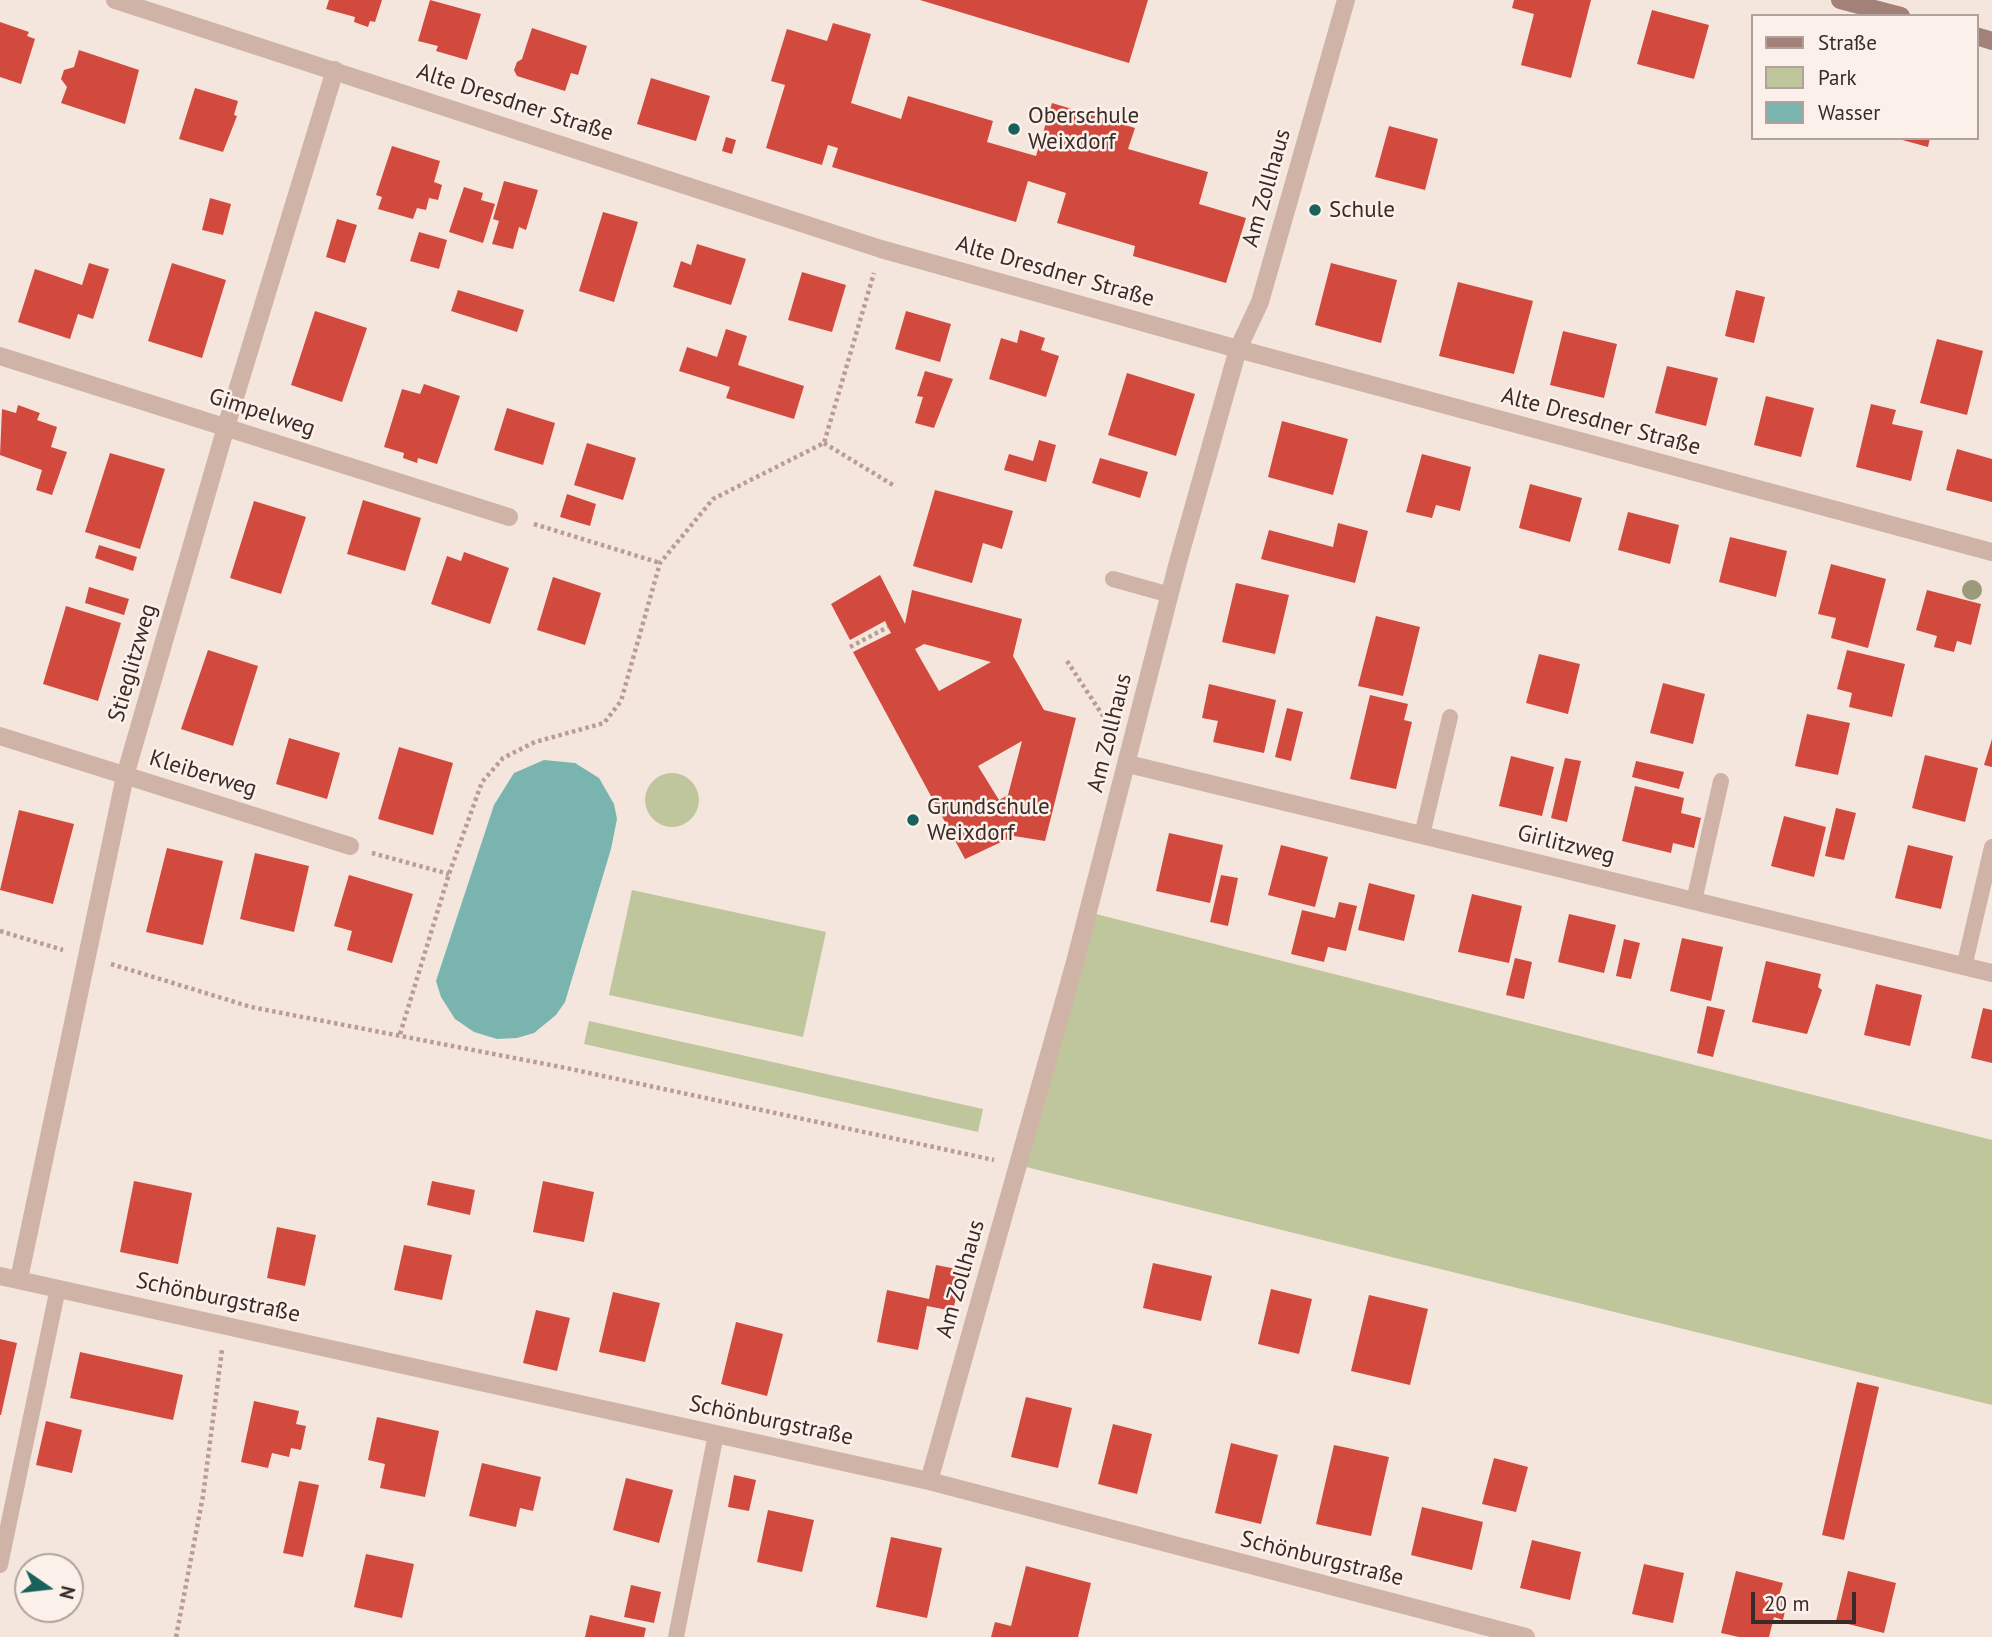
<!DOCTYPE html>
<html>
<head>
<meta charset="utf-8">
<style>
  body { margin:0 }
  #map { position:relative; width:1992px; height:1637px; overflow:hidden; background:#f5e6dd; font-family:"PT Sans",sans-serif }
  canvas { display:block }
  .legend { position:absolute; left:1751px; top:14px; width:228px; height:126px; box-sizing:border-box; background:#fcf1ea; border:2px solid #afa29c; margin:0; padding:9px 12px; list-style:none; font-size:21px; color:#3b2b28 }
  .legend li { display:flex; align-items:center; gap:14px; height:35px }
  .legend b { width:35px; border:2px solid #afa29c }
  .north { position:absolute; left:14px; top:1553px; width:70px; height:70px; box-sizing:border-box; background:#fcf1ea; border:2px solid #afa29c; border-radius:50%; rotate:104deg; font-size:19px; font-weight:700; line-height:28px; text-align:center; color:#3b2b28 }
  .north::after { content:''; display:block; margin:auto; width:24px; height:32px; background:#19615a; clip-path:polygon(50% 0,100% 100%,50% 72%,0 100%) }
  .scale { position:absolute; left:1751px; top:1592px; width:105px; height:32px; box-sizing:border-box; border:4px solid #3b2b28; border-top:0; padding-left:9px; font-size:21px; line-height:24px; white-space:nowrap; color:#3b2b28; -webkit-text-stroke:5px #fcf1ea; paint-order:stroke }
</style>
</head>
<body>
<div id="map">
<canvas width="1992" height="1637"></canvas>
<ul class="legend">
<li><b style="height:9px;background:#a38078"></b>Straße</li>
<li><b style="height:19px;background:#bfc69b"></b>Park</li>
<li><b style="height:19px;background:#79b5ae"></b>Wasser</li>
</ul>
<div class="north">N</div>
<div class="scale">20 m</div>
</div>
<script>
const context = document.querySelector('canvas').getContext('2d');
context.lineJoin = 'round';
function fill(path, color) {
  context.fillStyle = color;
  context.fill(path, 'evenodd');
}
function shape(rows) {
  const path = new Path2D();
  for (const r of rows) {
    if (r.length === 3) {
      path.moveTo(r[0] + r[2], r[1]);
      path.arc(r[0], r[1], r[2], 0, 2 * Math.PI);
      continue;
    }
    path.moveTo(r[0], r[1]);
    for (let i = 2; i < r.length; i += 2) path.lineTo(r[i], r[i + 1]);
  }
  return path;
}
function trace(path, color, width, dash) {
  context.strokeStyle = color;
  context.lineWidth = width;
  context.lineCap = dash ? 'butt' : 'round';
  context.setLineDash(dash || []);
  context.stroke(path);
}
function write(font, color, halo, rows, align = 'center') {
  context.font = font + ' "PT Sans",sans-serif';
  context.lineWidth = 5;
  context.setLineDash([]);
  context.textBaseline = 'middle';
  context.strokeStyle = halo;
  context.fillStyle = color;
  for (const [text, x, y, turn = 0] of rows) {
    context.save();
    context.translate(x, y);
    context.rotate((+turn || 0) * Math.PI / 180);
    context.textAlign = isNaN(turn) ? turn : align;
    if (halo) context.strokeText(text, 0, 0);
    context.fillText(text, 0, 0);
    context.restore();
  }
}
const green = shape([
  [672,800,27],
  [632,890,826,932,803,1037,609,995],
  [1088,912,1992,1140,1992,1405,1018,1165],
  [589,1021,983,1109,978,1132,584,1044]
]);
const water = shape([
  [544,760,575,763,599,778,614,804,617,819,611,849,565,1002,556,1015,534,1033,517,1038,497,1039,474,1032,455,1019,441,997,436,981,494,805,514,773]
]);
const building = shape([
  [329,0,382,0,375,22,370,21,368,27,354,22,355,17,326,9],
  [430,0,481,14,467,60,436,51,438,46,418,41],
  [920,0,1148,0,1129,63],
  [1514,0,1591,0,1571,78,1521,65,1534,14,1512,8],
  [1652,10,1709,25,1694,79,1637,64],
  [0,22,29,32,27,36,35,39,21,84,0,77],
  [833,23,871,34,851,103,901,119,908,96,993,121,987,142,1036,156,1052,103,1135,128,1128,149,1208,172,1199,204,1246,218,1226,283,1133,256,1135,246,1057,223,1066,193,1028,181,1016,222,832,167,838,148,828,145,822,165,766,148,785,85,771,81,787,29,827,41],
  [532,28,587,46,578,75,571,73,565,91,517,76,514,70,517,62,522,59],
  [79,50,139,70,125,124,61,103,67,87,61,79,64,70,74,67],
  [651,78,710,96,696,141,637,124],
  [195,88,238,101,234,115,237,116,223,152,179,139],
  [1389,126,1438,139,1425,190,1375,177],
  [726,137,736,140,732,154,722,151],
  [1895,138,1930,138,1928,147],
  [392,146,440,161,434,182,442,185,438,200,429,198,426,210,417,208,413,219,378,209,382,197,376,195],
  [504,181,538,190,526,230,519,227,513,249,492,244,499,221,493,219],
  [464,187,483,193,481,200,495,204,483,243,449,232],
  [210,198,231,204,223,235,202,230],
  [603,212,638,222,614,302,579,291],
  [337,219,357,225,345,263,326,257],
  [419,232,447,240,439,269,410,261],
  [697,244,746,259,731,305,673,287,681,261,691,265],
  [89,263,109,269,93,319,78,314,70,339,18,322,35,269,82,285],
  [172,263,226,280,202,358,148,341],
  [1331,263,1397,280,1381,343,1315,325],
  [802,272,846,285,832,332,788,320],
  [1458,282,1533,301,1514,374,1439,356],
  [458,290,524,310,517,332,451,311],
  [1736,290,1765,297,1754,343,1725,336],
  [315,311,367,328,342,402,291,385],
  [906,311,951,324,940,362,895,349],
  [726,329,747,336,738,365,804,386,794,419,726,398,730,387,679,371,687,347,717,357],
  [1020,330,1045,338,1041,350,1059,356,1046,397,989,379,1001,338,1017,343],
  [1563,331,1617,344,1604,398,1550,385],
  [1937,339,1983,351,1967,415,1920,403],
  [1667,366,1718,378,1706,426,1655,413],
  [925,371,953,379,934,428,915,423,923,397,917,396],
  [1127,373,1195,394,1176,456,1108,435],
  [424,384,460,396,437,464,418,458,417,463,403,458,404,453,384,447,402,389,420,394],
  [1766,396,1814,408,1801,457,1754,445],
  [1871,404,1896,410,1892,424,1923,431,1911,481,1856,467],
  [18,405,40,413,37,420,57,427,51,447,67,452,52,495,36,490,42,470,0,455,2,409,16,413],
  [507,408,555,423,543,465,494,450],
  [1282,421,1348,439,1333,495,1268,477],
  [1039,440,1056,445,1046,482,1004,470,1009,454,1033,461],
  [587,443,636,458,623,500,574,485],
  [1957,449,1992,459,1992,502,1946,490],
  [110,453,165,469,140,549,85,532],
  [1422,454,1471,467,1460,511,1436,505,1432,518,1406,512],
  [1100,458,1148,472,1140,498,1092,483],
  [1530,484,1582,498,1570,542,1519,528],
  [935,490,1013,511,1002,549,983,543,972,583,913,566],
  [567,494,596,504,590,526,560,517],
  [363,500,421,518,405,571,347,554],
  [254,501,306,517,281,594,230,578],
  [1628,512,1679,525,1670,564,1618,550],
  [1338,523,1368,531,1355,583,1261,559,1269,530,1333,547],
  [1730,537,1787,551,1776,597,1719,582],
  [99,545,137,557,133,571,95,558],
  [464,552,509,568,490,624,431,604,447,556,461,561],
  [1831,564,1886,579,1868,648,1831,638,1836,618,1818,614],
  [880,575,905,624,912,590,1022,619,1013,656,1044,710,1076,718,1045,841,1014,836,965,859,853,652,891,633,885,621,850,640,831,604],
  [924,644,991,662,939,691,915,649],
  [1022,741,1008,795,999,800,978,766],
  [553,577,601,593,585,645,537,630],
  [1236,583,1289,595,1275,654,1222,642],
  [89,587,129,599,124,615,85,603],
  [1927,590,1981,604,1971,645,1957,641,1954,652,1934,647,1937,636,1916,630],
  [66,606,121,623,98,701,43,684],
  [1376,616,1420,627,1403,696,1358,686],
  [208,650,258,666,233,746,181,729],
  [1847,650,1905,664,1892,717,1849,707,1852,693,1837,689],
  [1539,654,1580,664,1568,714,1526,703],
  [1663,683,1705,694,1693,744,1650,733],
  [1209,684,1276,700,1264,753,1213,742,1218,721,1202,718],
  [1370,695,1408,704,1404,720,1412,722,1396,789,1350,779],
  [1287,708,1303,712,1291,761,1275,757],
  [1807,714,1850,723,1838,775,1795,766],
  [289,738,340,753,327,799,276,784],
  [1992,739,1992,767,1984,765],
  [399,747,453,763,433,835,378,819],
  [1925,755,1978,768,1965,822,1912,808],
  [1511,756,1554,767,1542,816,1499,806],
  [1565,758,1581,761,1567,822,1551,818],
  [1636,761,1684,772,1679,789,1632,777],
  [1635,786,1684,798,1681,813,1701,818,1694,848,1673,843,1671,853,1622,841],
  [1836,808,1856,813,1844,860,1825,856],
  [19,810,74,824,53,904,0,890],
  [1784,816,1826,827,1814,877,1771,866],
  [1169,833,1223,845,1210,903,1156,891],
  [1281,845,1328,857,1315,907,1268,895],
  [1908,845,1953,856,1941,909,1895,898],
  [167,848,223,861,203,945,146,932],
  [255,853,309,866,294,932,240,919],
  [349,875,413,894,392,963,347,950,352,931,334,926],
  [1221,875,1238,878,1228,926,1210,922],
  [1369,883,1415,895,1404,941,1358,930],
  [1472,894,1522,906,1509,963,1458,952],
  [1339,902,1357,906,1346,951,1328,947,1324,962,1291,954,1302,910,1335,918],
  [1569,914,1616,925,1604,973,1558,962],
  [1682,938,1723,947,1711,1001,1670,991],
  [1624,939,1640,943,1631,979,1616,976],
  [1515,958,1532,962,1524,999,1506,995],
  [1766,961,1821,974,1818,987,1822,990,1807,1034,1752,1022],
  [1876,984,1922,995,1910,1046,1864,1035],
  [1707,1006,1725,1010,1713,1057,1697,1053],
  [1983,1008,1992,1010,1992,1063,1971,1058],
  [134,1181,192,1193,178,1264,120,1252],
  [432,1181,475,1190,470,1215,427,1205],
  [543,1181,594,1192,584,1242,533,1232],
  [277,1227,316,1235,305,1286,267,1278],
  [404,1245,452,1255,442,1300,394,1290],
  [1153,1263,1212,1276,1201,1321,1143,1308],
  [936,1265,962,1270,953,1311,927,1306,918,1350,877,1342,887,1290,929,1299],
  [1271,1289,1312,1299,1299,1354,1258,1344],
  [613,1292,660,1303,645,1362,599,1352],
  [1369,1295,1428,1309,1410,1385,1351,1371],
  [536,1310,570,1318,557,1371,523,1363],
  [736,1322,783,1334,767,1396,721,1384],
  [0,1339,17,1343,1,1415,0,1415],
  [80,1352,183,1375,173,1420,70,1398],
  [1857,1382,1879,1387,1844,1540,1822,1535],
  [1026,1397,1072,1408,1058,1468,1011,1457],
  [254,1401,299,1411,296,1424,306,1426,301,1450,291,1448,289,1457,272,1453,268,1468,241,1462],
  [377,1417,439,1431,425,1497,380,1488,385,1464,368,1460],
  [46,1421,82,1430,72,1473,36,1465],
  [1113,1424,1152,1434,1137,1494,1098,1484],
  [1231,1443,1278,1455,1261,1524,1215,1513],
  [1334,1445,1389,1457,1371,1536,1316,1524],
  [1494,1458,1528,1467,1516,1512,1482,1504],
  [482,1463,541,1477,533,1511,520,1508,516,1527,469,1516],
  [734,1475,756,1480,749,1511,728,1507],
  [626,1478,673,1490,659,1543,613,1530],
  [299,1481,319,1485,303,1557,283,1553],
  [1422,1507,1483,1522,1472,1570,1411,1555],
  [768,1510,814,1520,802,1572,757,1562],
  [891,1537,942,1548,927,1618,876,1607],
  [1532,1540,1581,1552,1570,1600,1520,1588],
  [366,1554,414,1564,402,1618,354,1607],
  [1644,1564,1684,1573,1673,1623,1632,1614],
  [1026,1566,1091,1583,1078,1637,991,1637,995,1622,1011,1626],
  [1736,1571,1783,1583,1779,1596,1788,1598,1783,1620,1774,1617,1769,1637,1739,1637,1721,1633],
  [1848,1571,1896,1583,1884,1633,1836,1621],
  [631,1585,661,1592,654,1623,624,1617],
  [590,1615,646,1628,644,1637,585,1637]
]);
const path = shape([
  [824,443,893,485],
  [534,524,660,563],
  [850,647,888,627],
  [1067,661,1109,725],
  [372,853,449,874],
  [0,931,63,950],
  [111,964,251,1007,566,1068,994,1160],
  [400,1034,449,874,482,782,503,758,535,742,604,723,621,701,660,563,713,499,824,443,874,273],
  [176,1637,203,1496,222,1350]
]);
const lane = shape([
  [1113,579,1170,595],
  [1422,835,1450,717],
  [1694,901,1721,781],
  [1964,967,1992,847],
  [0,1565,58,1288],
  [676,1637,716,1434]
]);
const street = shape([
  [115,0,881,249,1238,349,1992,552],
  [0,356,509,517],
  [0,736,350,846],
  [1128,764,1992,973],
  [0,1276,929,1481,1526,1637],
  [19,1279,125,776,226,427,335,70],
  [929,1481,1075,962,1178,562,1238,349,1260,302,1346,0]
]);
const secondary = shape([
  [1840,0,1901,16],
  [1976,36,1992,41]
]);
const trees = [
  [1972,590]
];
const markers = [
  [1014,129,7,"#19615a"],
  [1315,210,7,"#19615a"],
  [913,820,7,"#19615a"]
];
const streetNames = [
  ["Alte Dresdner Straße",515,103,18],
  ["Am Zollhaus",1267,188,-74],
  ["Alte Dresdner Straße",1055,272,16],
  ["Gimpelweg",262,413,18],
  ["Alte Dresdner Straße",1601,422,15],
  ["Stieglitzweg",133,663,-74],
  ["Am Zollhaus",1110,733,-76],
  ["Kleiberweg",203,774,17],
  ["Girlitzweg",1566,845,14],
  ["Am Zollhaus",961,1279,-74],
  ["Schönburgstraße",218,1298,12],
  ["Schönburgstraße",771,1421,12],
  ["Schönburgstraße",1322,1559,14]
];
const poiNames = [
  ["Oberschule",1028,116],
  ["Weixdorf",1028,142],
  ["Schule",1329,210],
  ["Grundschule",927,807],
  ["Weixdorf",927,833]
];
fill(green, '#bfc69b');
fill(water, '#79b5ae');
fill(building, '#d2493e');
trace(path, '#bb9c91', 4.5, [3.5, 3.5]);
trace(lane, '#cfb3a7', 16);
trace(street, '#cfb3a7', 18);
trace(secondary, '#a38078', 18);
context.fillStyle = '#9b9a7a';
for (const [x, y] of trees) {
  context.beginPath();
  context.arc(x, y, 10, 0, 2 * Math.PI);
  context.fill();
}
for (const [x, y, r, color] of markers) {
  const dot = new Path2D();
  dot.arc(x, y, r, 0, 2 * Math.PI);
  context.fillStyle = color;
  context.fill(dot);
  trace(dot, '#fcf1ea', 2.5);
}
write('23px', '#3b2b28', '#fcf1ea', streetNames);
write('23px', '#3b2b28', '#fcf1ea', poiNames, 'left');
</script>
</body>
</html>
